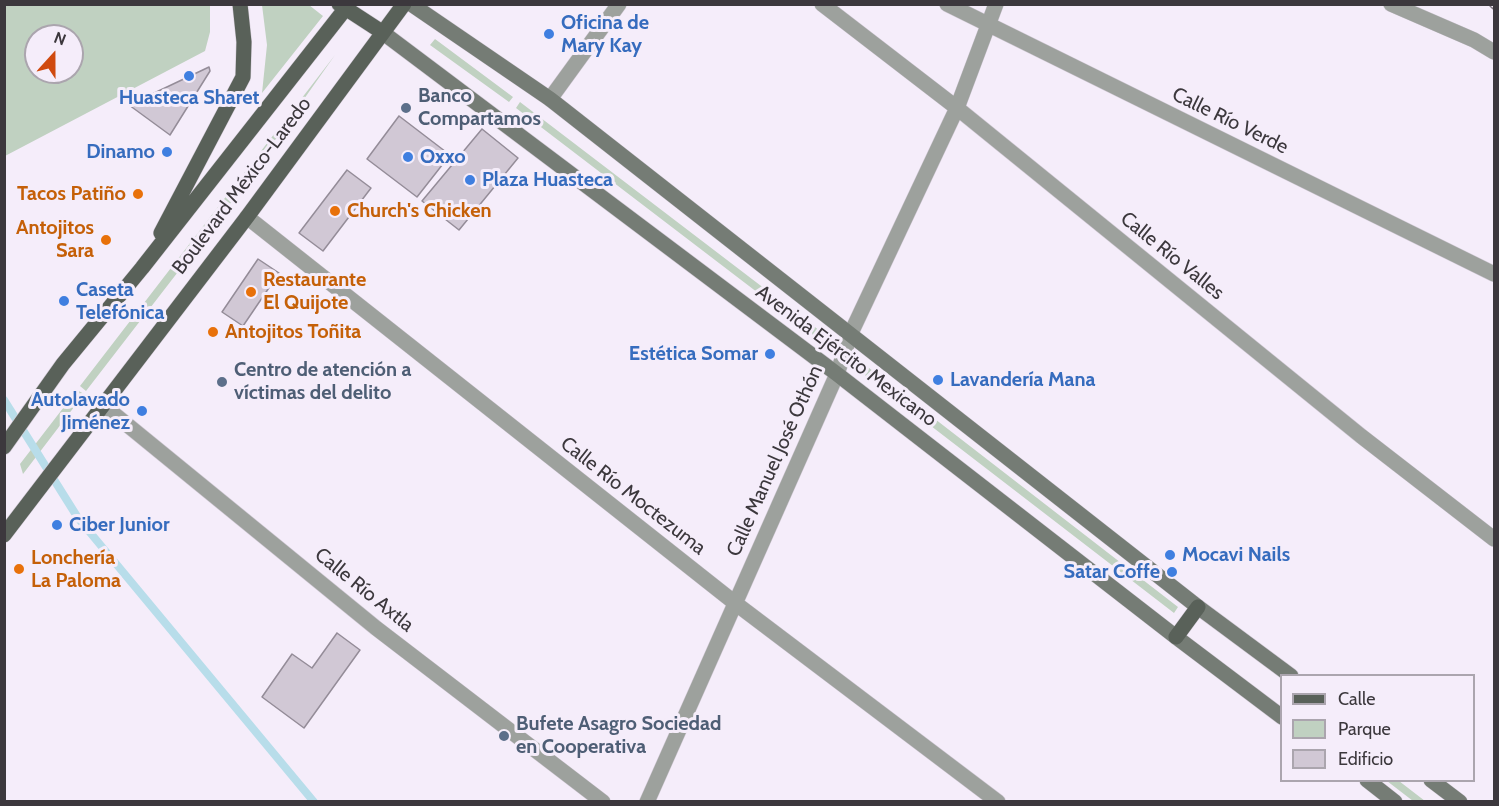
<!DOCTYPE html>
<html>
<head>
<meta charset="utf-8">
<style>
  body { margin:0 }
  #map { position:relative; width:1499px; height:806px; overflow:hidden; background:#f5edfa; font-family:Cabin,sans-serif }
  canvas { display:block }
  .frame { position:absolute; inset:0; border:6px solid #3c383d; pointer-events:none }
  .legend { position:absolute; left:1280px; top:674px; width:195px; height:108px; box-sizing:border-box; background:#f5edfa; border:2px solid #aba5ae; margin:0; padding:8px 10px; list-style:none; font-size:18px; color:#3c383d }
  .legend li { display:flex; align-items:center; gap:12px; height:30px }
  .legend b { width:30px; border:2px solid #aba5ae }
  .north { position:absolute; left:24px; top:24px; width:60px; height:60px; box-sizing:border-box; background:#f5edfa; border:2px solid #aba5ae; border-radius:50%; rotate:21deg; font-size:16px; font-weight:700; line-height:24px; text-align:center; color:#3c383d }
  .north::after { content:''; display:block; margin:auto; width:21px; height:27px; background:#d04a0f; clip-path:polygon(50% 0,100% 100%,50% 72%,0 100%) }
</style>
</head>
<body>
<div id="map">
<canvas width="1499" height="806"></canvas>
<div class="frame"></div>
<ul class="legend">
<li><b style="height:8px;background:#596159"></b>Calle</li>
<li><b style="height:16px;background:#c0d1c1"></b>Parque</li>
<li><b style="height:16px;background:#d1c8d5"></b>Edificio</li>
</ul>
<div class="north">N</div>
</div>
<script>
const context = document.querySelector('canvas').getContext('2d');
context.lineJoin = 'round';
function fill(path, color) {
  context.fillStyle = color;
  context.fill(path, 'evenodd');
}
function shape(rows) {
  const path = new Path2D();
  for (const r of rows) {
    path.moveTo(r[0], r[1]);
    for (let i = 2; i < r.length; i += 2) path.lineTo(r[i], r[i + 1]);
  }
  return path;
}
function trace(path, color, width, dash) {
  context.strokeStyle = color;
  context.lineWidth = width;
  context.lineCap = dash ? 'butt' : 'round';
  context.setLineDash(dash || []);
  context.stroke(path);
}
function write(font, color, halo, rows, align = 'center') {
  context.font = font + ' Cabin,sans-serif';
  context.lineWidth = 6;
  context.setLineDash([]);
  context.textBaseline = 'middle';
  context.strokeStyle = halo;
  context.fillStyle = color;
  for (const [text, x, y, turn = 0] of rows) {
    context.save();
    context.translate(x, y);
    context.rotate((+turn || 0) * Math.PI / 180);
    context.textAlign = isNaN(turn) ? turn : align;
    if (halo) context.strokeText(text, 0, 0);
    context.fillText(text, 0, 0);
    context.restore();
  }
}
const green = shape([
  [5,4,210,5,210,32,205,51,5,156],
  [36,36,72,36,72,72,36,72],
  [262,5,309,5,323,16,262,93,267,45],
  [435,39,513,97,509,102,430,45],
  [335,55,225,211,86,391,80,386],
  [520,102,824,334,821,341,516,108],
  [860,361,1178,607,1174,613,857,369],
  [77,390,84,394,23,474,20,464],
  [1387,781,1399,781,1425,801,1413,801]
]);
const stream = shape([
  [4,400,78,518,314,802]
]);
const building = shape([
  [209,67,210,71,170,135,129,105,209,67],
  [399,116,450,155,417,197,367,159,399,116],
  [482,129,518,158,459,230,422,201,482,129],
  [347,170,371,188,323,251,299,233,347,170],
  [258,259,279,273,243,326,222,312,258,259],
  [337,633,360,650,304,728,262,697,292,654,312,668,337,633]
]);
const street = shape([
  [822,4,957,108,1361,436,1494,539],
  [947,4,1494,274],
  [1391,4,1474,40,1494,52],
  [550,99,619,4],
  [247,217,735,603,998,802],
  [103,405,376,628,603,802],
  [647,802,837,374,851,333,957,108,996,4]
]);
const secondary = shape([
  [411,4,550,99,1198,607,1291,676],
  [382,32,837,374,1176,637,1282,717],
  [1367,780,1395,802],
  [1431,780,1460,802]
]);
const primary = shape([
  [339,4,382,32],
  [161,233,243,77,244,42,240,4],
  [4,447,63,364,142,268,349,4],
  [4,535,247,217,404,4],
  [1176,637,1198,607]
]);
const rail = shape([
  [1492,4,1494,6]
]);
const markers = [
  [549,34,6,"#3f7fe0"],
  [189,76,6,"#3f7fe0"],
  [406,108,6,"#5c6f8a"],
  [167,152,6,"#3f7fe0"],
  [408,157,6,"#3f7fe0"],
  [470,180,6,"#3f7fe0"],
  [138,194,6,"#e8710a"],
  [335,211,6,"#e8710a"],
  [106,240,6,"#e8710a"],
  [251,292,6,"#e8710a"],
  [64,301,6,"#3f7fe0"],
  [213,332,6,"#e8710a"],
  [770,354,6,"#3f7fe0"],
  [938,380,6,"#3f7fe0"],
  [222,382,6,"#5c6f8a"],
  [142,411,6,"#3f7fe0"],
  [57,525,6,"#3f7fe0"],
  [1170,555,6,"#3f7fe0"],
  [19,569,6,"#e8710a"],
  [1172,572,6,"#3f7fe0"],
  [504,736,6,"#5c6f8a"]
];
const shopNames = [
  ["Oficina de",561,23],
  ["Mary Kay",561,46],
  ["Huasteca Sharet",189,98,"center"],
  ["Dinamo",155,152,"right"],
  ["Oxxo",420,157],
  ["Plaza Huasteca",482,180],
  ["Caseta",76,290],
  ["Telefónica",76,313],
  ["Estética Somar",758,354,"right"],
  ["Lavandería Mana",950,380],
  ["Autolavado",130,400,"right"],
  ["Jiménez",130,423,"right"],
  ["Ciber Junior",69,525],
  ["Mocavi Nails",1182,555],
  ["Satar Coffe",1160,572,"right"]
];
const serviceNames = [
  ["Banco",418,96],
  ["Compartamos",418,119],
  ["Centro de atención a",234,370],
  ["víctimas del delito",234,393],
  ["Bufete Asagro Sociedad",516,724],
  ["en Cooperativa",516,747]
];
const streetNames = [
  ["Calle Río Verde",1230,121,26],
  ["Boulevard México-Laredo",242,186,-53],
  ["Calle Río Valles",1172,256,39],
  ["Avenida Ejército Mexicano",846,356,37],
  ["Calle Manuel José Othón",775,461,-66],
  ["Calle Río Moctezuma",633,496,38],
  ["Calle Río Axtla",364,590,39]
];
const foodNames = [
  ["Tacos Patiño",126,194,"right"],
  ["Church's Chicken",347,211],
  ["Antojitos",94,228,"right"],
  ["Sara",94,251,"right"],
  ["Restaurante",263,280],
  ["El Quijote",263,303],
  ["Antojitos Toñita",225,332],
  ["Lonchería",31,558],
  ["La Paloma",31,581]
];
fill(green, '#c0d1c1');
trace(stream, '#b8ddea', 8);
fill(building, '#d1c8d5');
trace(building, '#948c98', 1.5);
trace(street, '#d0c9d4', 16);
trace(secondary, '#d0c9d4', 16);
trace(primary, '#d0c9d4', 16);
trace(street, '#9da19d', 15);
trace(secondary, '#757c75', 15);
trace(primary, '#596159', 15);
trace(rail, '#807a82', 7);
trace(rail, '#f5edfa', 4.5, [14]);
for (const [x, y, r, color] of markers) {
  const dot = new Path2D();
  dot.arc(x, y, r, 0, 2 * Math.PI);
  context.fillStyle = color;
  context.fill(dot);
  trace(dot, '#f5edfa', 2);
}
write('bold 20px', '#366cbe', '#f5edfa', shopNames, 'left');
write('bold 20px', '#4e5e75', '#f5edfa', serviceNames, 'left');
write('20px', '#3c383d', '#f5edfa', streetNames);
write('bold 20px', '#c56008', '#f5edfa', foodNames, 'left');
</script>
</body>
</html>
